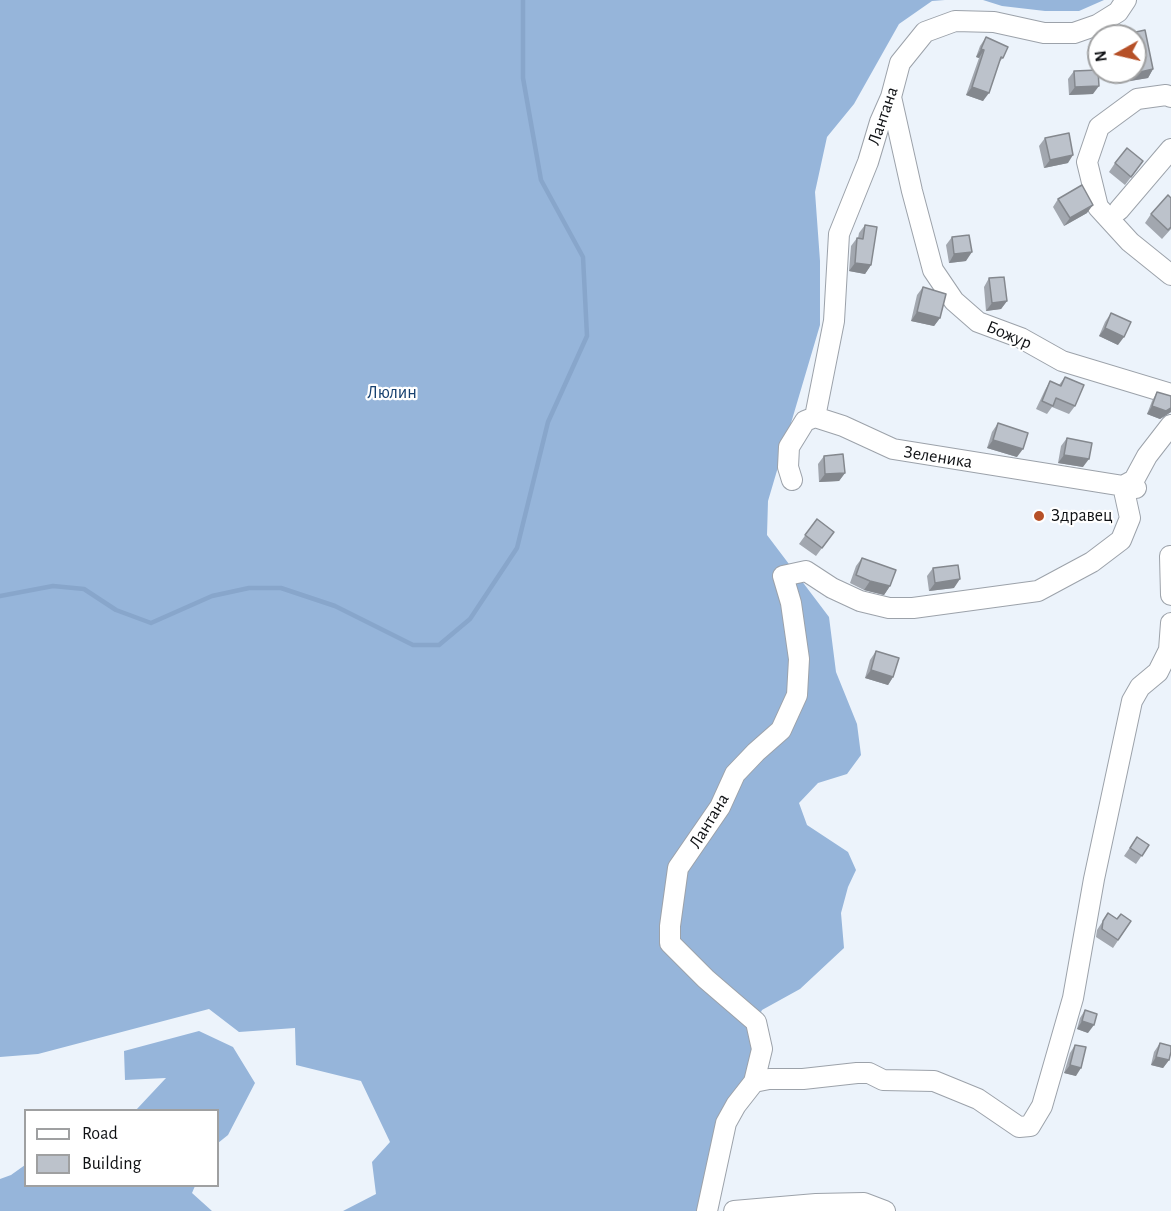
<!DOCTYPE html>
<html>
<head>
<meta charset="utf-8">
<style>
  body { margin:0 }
  #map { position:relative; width:1171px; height:1211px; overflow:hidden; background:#ecf3fb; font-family:"Alegreya Sans",sans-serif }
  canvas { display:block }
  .legend { position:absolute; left:24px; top:1109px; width:195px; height:78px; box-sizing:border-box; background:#fff; border:2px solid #9fa0a1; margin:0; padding:8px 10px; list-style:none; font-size:18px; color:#0f1114 }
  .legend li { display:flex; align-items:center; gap:12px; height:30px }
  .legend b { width:30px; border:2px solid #9fa0a1 }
  .north { position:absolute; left:1087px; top:24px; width:60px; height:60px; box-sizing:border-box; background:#fff; border:2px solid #9fa0a1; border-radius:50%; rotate:262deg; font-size:16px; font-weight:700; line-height:24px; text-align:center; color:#0f1114 }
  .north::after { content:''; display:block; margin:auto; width:21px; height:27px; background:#b65027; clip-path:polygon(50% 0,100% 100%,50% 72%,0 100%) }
</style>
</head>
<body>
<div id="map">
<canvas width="1171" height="1211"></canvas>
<ul class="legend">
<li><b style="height:8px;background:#fff"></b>Road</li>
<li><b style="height:16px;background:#bcc2cb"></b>Building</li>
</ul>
<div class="north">N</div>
</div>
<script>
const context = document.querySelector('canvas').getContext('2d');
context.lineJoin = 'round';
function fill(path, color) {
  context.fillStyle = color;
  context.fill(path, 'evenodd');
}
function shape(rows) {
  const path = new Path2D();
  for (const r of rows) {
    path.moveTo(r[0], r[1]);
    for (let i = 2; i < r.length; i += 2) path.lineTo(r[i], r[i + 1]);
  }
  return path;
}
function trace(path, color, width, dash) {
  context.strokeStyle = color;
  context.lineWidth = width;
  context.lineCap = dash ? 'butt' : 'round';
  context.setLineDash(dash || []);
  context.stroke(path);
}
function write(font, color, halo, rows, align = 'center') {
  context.font = font + ' "Alegreya Sans",sans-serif';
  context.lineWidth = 4.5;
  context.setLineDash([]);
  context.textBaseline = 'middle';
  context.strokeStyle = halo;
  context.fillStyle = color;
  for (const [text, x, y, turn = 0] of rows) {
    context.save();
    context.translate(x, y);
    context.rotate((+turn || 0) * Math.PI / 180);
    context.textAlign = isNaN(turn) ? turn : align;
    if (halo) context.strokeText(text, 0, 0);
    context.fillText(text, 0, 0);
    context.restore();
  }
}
const forest = shape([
  [0,0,945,0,932,1,899,24,854,104,827,137,815,192,820,261,820,325,768,501,767,535,829,617,836,672,857,724,861,755,847,774,818,783,799,803,807,825,848,852,856,870,848,887,841,913,844,948,800,989,762,1010,756,1022,755,1075,727,1112,705,1211,343,1211,376,1194,372,1162,390,1142,361,1081,296,1065,295,1028,239,1032,209,1009,38,1054,0,1057],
  [983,0,1104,0,1079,11,1045,11,1002,6],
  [199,1031,233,1047,255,1083,228,1135,218,1143,218,1110,136,1110,166,1078,125,1080,124,1051],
  [25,1165,26,1186,195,1186,192,1193,212,1211,0,1211,0,1179,11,1175]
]);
const stream = shape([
  [0,596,53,586,84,589,116,610,151,623,212,596,249,588,281,588,335,606,413,645,439,645,470,619,517,548,548,422,587,336,583,257,541,180,523,78,523,0]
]);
const minor = shape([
  [891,97,912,191,933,270,954,301,978,322,1021,338,1062,361,1171,394],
  [1171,97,1166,95,1137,99,1099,127,1087,162,1098,207,1130,242,1171,275],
  [1119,210,1171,149],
  [815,417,834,321,839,234,868,162,880,122,891,97,900,63,925,32,955,21,994,22,1044,33,1074,33,1097,25,1118,12,1126,0],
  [792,480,788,467,789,447,805,421,815,417,843,426,893,449,1136,488],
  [1170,556,1171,595],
  [754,1082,769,1079,803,1079,857,1073,869,1073,883,1080,934,1081,978,1099,1019,1127,1030,1126,1042,1106,1073,998,1094,879,1132,701,1140,687,1158,672,1169,650,1171,623],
  [707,1211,726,1123,736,1105,754,1082,762,1049,756,1022,706,979,670,943,670,926,678,868,720,807,735,774,756,752,781,730,797,695,799,659,791,603,783,576,806,571,832,588,860,601,889,608,913,608,1038,591,1092,562,1121,540,1130,518,1123,486,1134,480,1147,456,1171,425],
  [734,1211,816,1204,864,1203,885,1211]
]);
const wall = shape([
  [1145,30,1153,69,1148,78,1130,81,1129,76,1123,77,1122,72,1135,72,1135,36,1121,36,1122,35],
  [986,37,1003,58,999,62,983,101,966,95,979,58,976,57,980,46],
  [1074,71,1093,94,1069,95,1068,79],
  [1045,138,1068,163,1044,168,1039,146],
  [1143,161,1125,185,1109,172,1115,163],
  [1171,198,1171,229,1162,239,1145,223,1151,214],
  [1058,199,1087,213,1064,226,1053,207],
  [865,225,871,265,865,274,849,271,851,246,857,238,858,238,859,233],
  [952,237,966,261,949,263,946,245],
  [989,278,1007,301,1001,309,986,311,984,287],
  [923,287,940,318,934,326,911,321,917,295],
  [1111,313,1118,345,1099,336,1105,322],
  [1065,377,1075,406,1069,414,1052,407,1047,414,1036,409,1045,390,1050,381,1059,385],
  [1157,392,1171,396,1171,412,1160,419,1147,414,1152,401],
  [998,423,1017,457,987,448,992,432],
  [1067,438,1083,467,1058,463,1061,446],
  [824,456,845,473,839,481,819,482,818,464],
  [817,519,834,532,816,556,799,544],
  [862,558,890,586,884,595,864,590,850,583,856,566],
  [933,568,954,588,929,591,927,576],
  [876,651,893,677,888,685,865,678,870,660],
  [1137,837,1149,845,1136,864,1124,856],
  [1108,913,1117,919,1131,921,1113,948,1096,937,1097,930],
  [1085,1010,1088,1033,1077,1029,1080,1018],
  [1160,1043,1169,1060,1163,1068,1151,1065,1154,1052],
  [1075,1045,1076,1076,1064,1073,1070,1053]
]);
const shadedWall = shape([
  [981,49,984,50,979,58,976,57],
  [1153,69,1148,78,1130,81,1136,73],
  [1127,72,1132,72,1129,76,1123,77],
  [1099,86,1093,94,1069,95,1075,87],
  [972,87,989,93,983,101,966,95],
  [1073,155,1068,163,1044,168,1050,160],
  [1093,205,1087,213,1064,226,1070,218],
  [972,252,966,261,949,263,954,254],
  [855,263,871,265,865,274,849,271],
  [1007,301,1001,309,986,311,992,303],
  [917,312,940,318,934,326,911,321],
  [1105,328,1124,337,1118,345,1099,336],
  [1152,406,1171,408,1171,412,1160,419,1147,414],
  [993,440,1023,449,1017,457,987,448],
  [1064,455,1089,459,1083,467,1058,463],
  [845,473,839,481,819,482,825,474],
  [960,579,954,588,929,591,935,583],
  [870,581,890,586,884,595,864,590],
  [871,670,893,677,888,685,865,678],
  [1082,1021,1094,1025,1088,1033,1077,1029],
  [1156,1057,1169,1060,1163,1068,1151,1065],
  [1070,1065,1081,1068,1076,1076,1064,1073]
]);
const building = shape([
  [1145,30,1153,69,1136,73,1135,36,1122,36,1122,35,1145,30],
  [986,37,1008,47,1003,58,1001,57,989,93,972,87,984,50,981,49,986,37],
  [1098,70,1099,86,1075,87,1074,71,1098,70],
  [1069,133,1073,155,1050,160,1045,138,1069,133],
  [1127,148,1143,161,1131,177,1115,163,1127,148],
  [1082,185,1093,205,1070,218,1058,199,1082,185],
  [1168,195,1171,198,1171,227,1168,230,1151,214,1168,195],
  [865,225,877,227,871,265,855,263,857,238,863,239,865,225],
  [969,235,972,252,954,254,952,237,969,235],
  [1004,277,1007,301,992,303,989,278,1004,277],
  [923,287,946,294,940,318,917,312,923,287],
  [1111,313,1131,322,1124,337,1105,328,1111,313],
  [1065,377,1084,385,1075,406,1056,398,1053,406,1042,401,1050,381,1061,386,1065,377],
  [1157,392,1171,396,1171,408,1166,411,1152,406,1157,392],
  [998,423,1028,433,1023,449,993,440,998,423],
  [1067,438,1092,443,1089,459,1064,455,1067,438],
  [843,454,845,473,825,474,824,456,843,454],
  [817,519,834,532,822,548,805,535,817,519],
  [862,558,896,570,890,586,870,581,856,575,862,558],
  [958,565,960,579,935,583,933,568,958,565],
  [876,651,899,658,893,677,871,670,876,651],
  [1137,837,1149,845,1142,856,1130,848,1137,837],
  [1108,913,1117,919,1121,914,1131,921,1118,940,1102,929,1103,921,1108,913],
  [1085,1010,1097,1014,1094,1025,1082,1021,1085,1010],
  [1160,1043,1171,1046,1171,1052,1169,1060,1156,1057,1160,1043],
  [1075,1045,1086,1047,1081,1068,1070,1065,1075,1045]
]);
const markers = [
  [1039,516,6,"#b65027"]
];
const streetNames = [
  ["Лантана",883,116,-71],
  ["Божур",1009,335,23],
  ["Зеленика",938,457,9],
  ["Лантана",709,821,-59]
];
const parkNames = [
  ["Люлин",392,393]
];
const poiNames = [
  ["Здравец",1051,516]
];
fill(forest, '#96b5da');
trace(stream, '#88a6cb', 4.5);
trace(minor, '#9ca2aa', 22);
trace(minor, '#fff', 20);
fill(wall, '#a2a7af');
fill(shadedWall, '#84888e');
fill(building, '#bcc2cb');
trace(building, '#84888e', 1.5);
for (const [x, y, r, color] of markers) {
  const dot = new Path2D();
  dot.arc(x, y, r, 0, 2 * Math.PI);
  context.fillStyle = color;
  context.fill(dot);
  trace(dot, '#fff', 2);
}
write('18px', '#0f1114', '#fff', streetNames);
write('18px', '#174170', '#fff', parkNames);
write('18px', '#0f1114', '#fff', poiNames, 'left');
</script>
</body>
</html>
